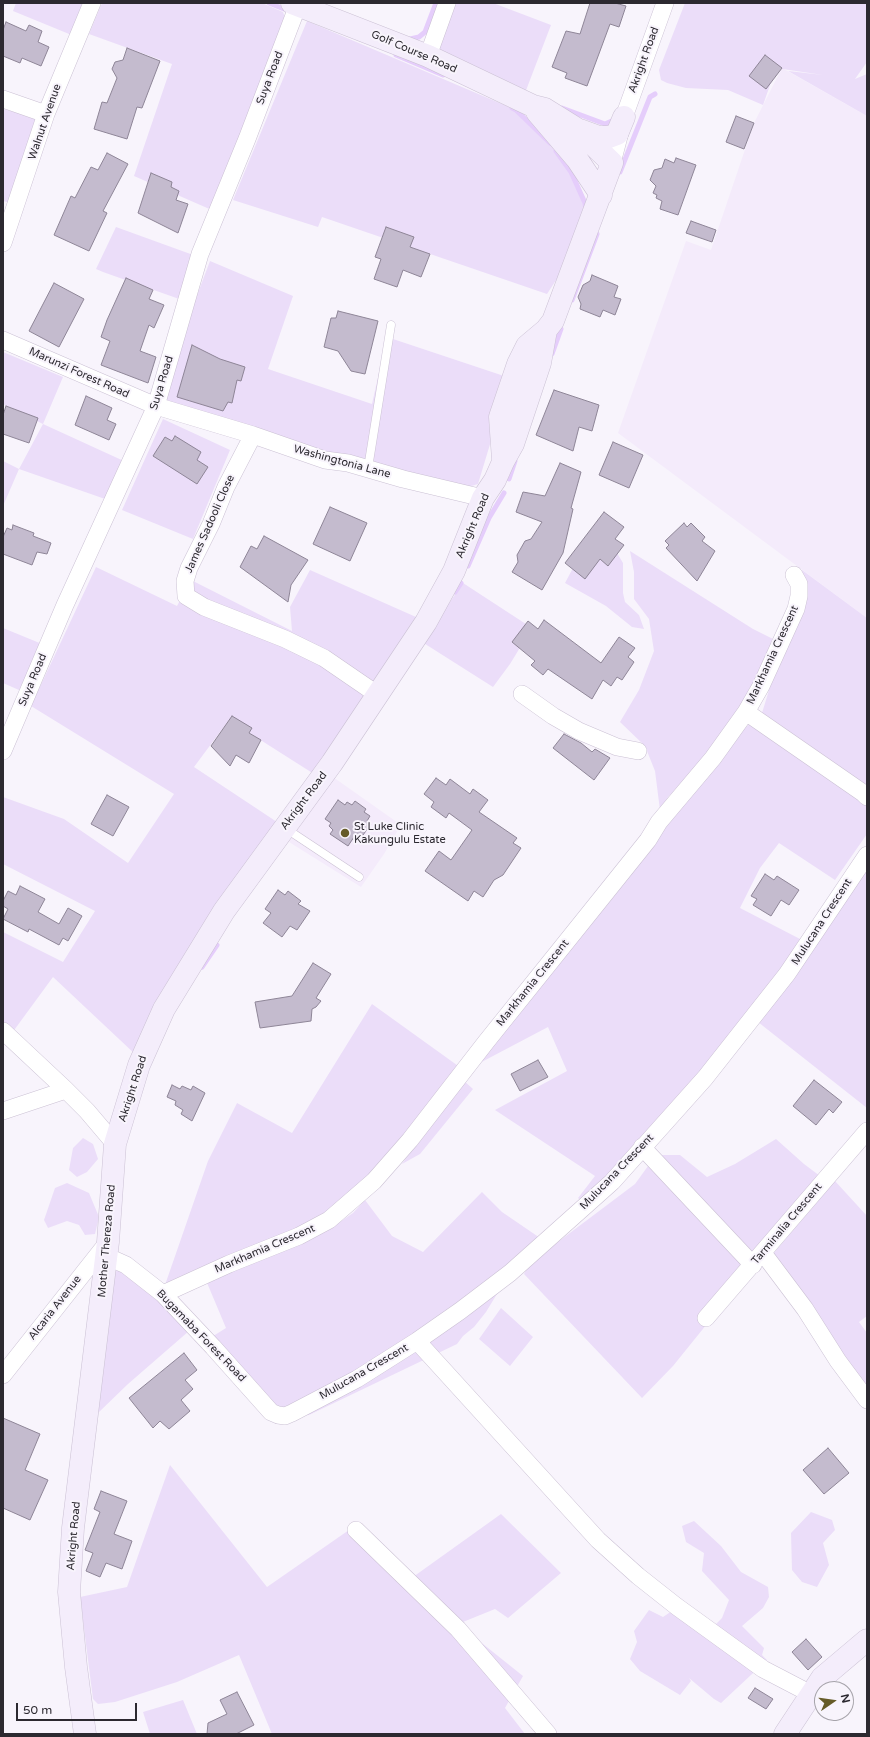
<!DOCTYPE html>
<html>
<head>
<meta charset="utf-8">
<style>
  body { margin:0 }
  #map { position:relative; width:870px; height:1737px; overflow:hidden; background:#f8f4fc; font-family:"Varela Round",sans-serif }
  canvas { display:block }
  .frame { position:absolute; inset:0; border:4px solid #2c2930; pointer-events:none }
  .north { position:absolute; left:814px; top:1681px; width:40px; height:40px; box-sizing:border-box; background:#f8f4fc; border:1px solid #a6a3aa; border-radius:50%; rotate:77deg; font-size:11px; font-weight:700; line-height:16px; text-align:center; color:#2c2930 }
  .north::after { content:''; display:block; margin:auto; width:14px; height:18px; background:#665c28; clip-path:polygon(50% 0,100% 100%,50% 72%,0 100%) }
  .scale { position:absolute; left:16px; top:1703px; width:121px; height:18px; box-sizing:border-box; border:2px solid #2c2930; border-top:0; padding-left:5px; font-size:12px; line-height:14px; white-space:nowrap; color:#2c2930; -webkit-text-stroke:3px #f8f4fc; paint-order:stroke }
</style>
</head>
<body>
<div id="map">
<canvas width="870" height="1737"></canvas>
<div class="frame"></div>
<div class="north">N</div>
<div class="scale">50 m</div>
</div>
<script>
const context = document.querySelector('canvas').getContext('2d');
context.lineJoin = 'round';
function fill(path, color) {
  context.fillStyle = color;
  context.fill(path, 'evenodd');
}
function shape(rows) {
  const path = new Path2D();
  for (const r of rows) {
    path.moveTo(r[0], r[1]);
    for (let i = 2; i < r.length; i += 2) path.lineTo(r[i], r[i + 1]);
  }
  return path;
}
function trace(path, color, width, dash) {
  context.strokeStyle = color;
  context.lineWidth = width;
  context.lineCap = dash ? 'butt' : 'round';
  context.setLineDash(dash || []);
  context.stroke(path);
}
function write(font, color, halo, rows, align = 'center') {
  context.font = font + ' "Varela Round",sans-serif';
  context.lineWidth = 4;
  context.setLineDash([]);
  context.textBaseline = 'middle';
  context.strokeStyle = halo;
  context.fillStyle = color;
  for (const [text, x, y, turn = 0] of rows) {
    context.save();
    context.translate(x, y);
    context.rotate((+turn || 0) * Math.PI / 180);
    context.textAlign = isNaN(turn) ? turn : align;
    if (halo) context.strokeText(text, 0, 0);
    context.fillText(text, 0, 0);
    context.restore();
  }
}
const built = shape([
  [782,68,867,116,867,618,618,433,686,241,711,250,754,123],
  [333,777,401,825,384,854,361,887,289,842]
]);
const green = shape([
  [16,3,89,3,74,36,13,11],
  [102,3,262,3,283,12,286,21,214,211,134,176,172,64,89,34],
  [454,3,493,3,551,25,525,93,438,51],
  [685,3,867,3,867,62,855,79,867,74,867,116,788,71,823,75,776,68,763,105,728,90,686,88,667,83,661,80,659,70],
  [307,21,516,110,564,157,581,191,586,208,562,271,547,294,322,217,318,227,233,200],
  [3,109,30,116,38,121,11,203,3,201],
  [116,227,196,256,182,300,103,272,96,269],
  [210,261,293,296,268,369,372,404,387,337,510,378,478,484,468,487,244,436,161,402,182,335],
  [3,352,63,377,43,424,126,462,108,500,19,469,3,506,3,461,19,469,43,424,3,404],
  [163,419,230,450,193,539,122,510],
  [630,551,753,629,775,640,764,676,701,762,668,797,660,810,655,771,645,746,620,722,639,690,654,651,649,619,634,599,634,572],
  [581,553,617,553,623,563,623,593,625,602,639,615,644,629,632,627,606,606,565,583],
  [96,567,177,606,191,580,292,631,290,607,310,570,416,617,314,774,229,720,194,767,280,824,136,1055,53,977,12,1033,3,1025,3,932,63,962,95,911,3,864,3,797,64,819,128,863,174,794,31,706],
  [802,570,867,618,867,834,835,880,779,843,760,868,740,908,802,940,630,1175,621,1184,587,1206,578,1198,595,1176,495,1110,567,1071,548,1027,474,1066,551,969,616,894,652,847,672,803,735,737,762,713,777,664,805,598],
  [463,583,532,628,510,664,493,687,422,642],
  [3,628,42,644,19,690,3,683],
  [867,860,867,1108,758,1022],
  [372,1004,461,1068,389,1167,336,1207,295,1231,165,1285,208,1161,237,1103,292,1133],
  [463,1080,473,1089,420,1154,402,1164,434,1119],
  [83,1138,93,1144,98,1159,87,1172,77,1177,69,1170,73,1148],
  [776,1139,804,1164,824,1179,673,1366,642,1398,524,1274,530,1263,635,1184,656,1155,680,1155,707,1177,735,1164],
  [835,1181,867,1216,867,1316,859,1322,867,1333,867,1395,775,1270,762,1267],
  [67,1183,89,1193,99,1217,95,1234,85,1235,79,1225,67,1221,48,1228,44,1220,55,1188],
  [482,1192,502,1212,543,1240,503,1284,486,1312,474,1327,463,1336,457,1344,309,1415,287,1417,210,1338,226,1328,205,1278,337,1224,353,1213,365,1200,392,1236,423,1252],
  [119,1269,126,1270,189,1331,128,1384,98,1413,114,1273],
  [501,1308,533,1337,510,1366,479,1339],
  [170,1465,267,1587,349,1530,406,1582,501,1514,561,1573,508,1618,495,1609,458,1624,523,1676,505,1708,525,1734,272,1734,239,1655,177,1682,115,1702,98,1704,93,1699,80,1597,127,1587],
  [811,1512,832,1520,835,1530,823,1543,829,1565,817,1587,802,1582,792,1570,791,1533],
  [694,1521,721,1546,741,1572,768,1587,769,1597,763,1608,742,1626,764,1648,762,1655,767,1660,721,1703,714,1699,689,1678,691,1681,680,1695,640,1671,630,1659,637,1642,634,1631,649,1610,663,1617,681,1605,709,1631,722,1618,729,1600,702,1571,704,1553,686,1542,682,1526],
  [183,1700,197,1734,150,1734,143,1712]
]);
const stream = shape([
  [269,3,284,9],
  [410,39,419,37,425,32,436,3],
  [396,55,443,75],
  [512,108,516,110,550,143],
  [562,108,605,124,614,120],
  [556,151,571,172,585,203,586,209],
  [620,172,650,97,655,94],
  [572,300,597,234],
  [552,354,561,329],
  [509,479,515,461],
  [468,566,489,518,504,493],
  [455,592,461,583],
  [202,967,217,945]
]);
const building = shape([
  [590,3,615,3,626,6,619,27,610,24,587,86,565,78,567,73,552,67,566,31,580,34,590,3],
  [6,22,26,31,29,25,42,31,38,42,49,47,41,66,22,58,20,63,3,56,3,30,6,22],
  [127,48,160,61,142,108,137,107,127,139,94,129,102,102,107,103,117,78,112,69,115,62,123,60,127,48],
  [765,55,782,68,766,89,749,76,765,55],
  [736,116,754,123,744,149,726,142,736,116],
  [107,153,128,164,103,211,107,213,89,251,54,235,71,196,75,198,91,167,98,170,107,153],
  [676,158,696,165,678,215,660,209,662,201,656,198,657,195,653,193,656,186,650,180,654,170,662,168,665,159,674,163,676,158],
  [151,173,172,182,171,187,179,191,176,200,188,204,178,233,138,213,151,173],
  [691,221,716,230,712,242,686,233,691,221],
  [386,227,414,237,410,247,430,254,421,277,403,270,397,287,374,279,381,259,375,257,386,227],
  [592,275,618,286,614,297,621,299,615,315,603,310,600,317,580,309,581,304,578,297,583,285,590,281,592,275],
  [126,278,153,290,149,299,164,305,154,328,149,325,140,351,156,357,148,383,101,365,110,341,101,337,107,320,126,278],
  [54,283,84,299,59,347,29,331,54,283],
  [338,311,378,321,365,374,351,371,338,351,324,347,331,318,336,318,338,311],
  [192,345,220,359,245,367,241,381,237,380,232,403,228,402,223,411,177,397,192,345],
  [554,390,599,405,592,431,579,427,573,451,536,435,554,390],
  [86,396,112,408,107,420,116,424,109,440,75,425,86,396],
  [6,406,38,418,29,443,3,434,3,415,6,406],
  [175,436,201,452,197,460,208,467,197,484,153,456,165,437,172,441,175,436],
  [613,442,643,455,629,488,599,475,613,442],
  [560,463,581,472,571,508,573,509,563,553,542,590,512,572,518,562,517,555,525,541,531,539,542,522,516,512,523,492,545,496,560,463],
  [330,507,367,523,350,561,313,544,330,507],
  [604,512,624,527,615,539,624,545,608,566,600,559,585,579,565,563,604,512],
  [684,523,687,527,691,523,705,537,702,541,715,551,697,581,666,548,669,545,665,541,684,523],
  [13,525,34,533,33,536,51,543,47,554,37,552,32,565,3,554,3,537,7,528,12,530,13,525],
  [264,536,308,560,291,585,288,602,240,567,251,546,257,549,264,536],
  [544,620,601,663,619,637,635,648,628,657,634,662,622,680,617,677,611,686,603,680,592,699,548,669,543,675,531,665,535,661,512,642,528,621,538,629,544,620],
  [232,716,252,728,249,733,261,740,249,763,236,755,230,766,211,746,232,716],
  [564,734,581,743,592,752,595,749,610,758,594,780,553,748,564,734],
  [436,778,446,785,450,779,470,794,473,789,488,800,479,812,517,838,513,843,521,848,503,875,494,880,483,897,474,891,468,901,425,871,439,851,451,860,472,830,449,813,446,818,431,807,434,802,424,794,436,778],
  [107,795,129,807,113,836,91,824,107,795],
  [338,800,345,805,347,802,352,805,355,801,366,809,364,812,370,816,367,821,371,824,363,835,356,834,348,846,330,834,333,830,329,826,331,823,325,819,338,800],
  [765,874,774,880,777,876,799,890,789,905,781,900,771,916,753,905,757,899,751,896,765,874],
  [20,886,45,899,38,912,59,924,68,908,82,916,68,941,63,938,59,945,29,929,28,932,3,919,8,909,3,906,3,901,8,891,16,895,20,886],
  [278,890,285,895,288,891,301,901,298,904,310,911,297,930,290,926,282,937,263,923,271,913,265,909,278,890],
  [313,963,331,974,316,998,321,1001,316,1007,312,1009,311,1021,260,1028,255,1002,292,996,313,963],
  [538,1060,548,1077,520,1091,511,1074,538,1060],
  [814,1080,842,1102,833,1113,829,1109,816,1125,793,1106,814,1080],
  [172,1085,180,1089,182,1086,191,1090,193,1086,205,1093,192,1121,181,1114,183,1110,175,1105,176,1101,167,1097,172,1085],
  [184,1353,197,1370,185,1380,193,1389,181,1400,190,1411,169,1429,160,1421,153,1428,129,1398,184,1353],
  [3,1418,40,1434,25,1470,48,1480,30,1520,3,1508,3,1418],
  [828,1448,849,1473,824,1494,803,1470,828,1448],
  [101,1491,127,1501,114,1534,132,1541,122,1569,106,1563,100,1577,86,1571,93,1553,85,1550,100,1512,94,1509,101,1491],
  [806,1639,822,1657,808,1670,792,1652,806,1639],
  [755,1688,773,1699,766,1709,748,1698,755,1688],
  [237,1692,254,1725,236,1734,207,1734,208,1723,227,1714,220,1700,237,1692]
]);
const lane = shape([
  [368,468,391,325],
  [285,828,359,877]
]);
const street = shape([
  [428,56,447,3],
  [3,99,46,114],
  [612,163,624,117,665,3],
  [3,243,46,114,92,3],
  [3,340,156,406,253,435,325,460,348,463,403,479,483,498],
  [253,435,226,487,211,524,189,568,185,581,186,596,204,607,285,639,324,658,378,695],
  [522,694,553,716,579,731,617,747,638,751],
  [746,712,863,793,867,797],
  [3,751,65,605,156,406,200,254,247,139,298,5],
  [3,1031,66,1090],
  [3,1111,66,1090,87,1111,115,1144],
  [642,1147,753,1265],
  [763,1253,805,1309,838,1361,867,1400],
  [106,1256,126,1265,163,1294,213,1347,271,1412,278,1415,285,1416,292,1413,357,1379,417,1341,460,1311,510,1273,612,1182,705,1078,787,974,867,855],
  [163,1294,229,1264,299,1236,329,1220,374,1181,410,1140,486,1042,648,840,659,822,713,758,746,712,761,686,796,609,799,596,799,584,794,575],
  [706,1318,867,1131],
  [417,1341,598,1540,638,1576,676,1606,763,1669,811,1694],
  [3,1375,108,1242],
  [356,1530,458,1629,548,1734]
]);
const secondary = shape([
  [292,3,428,56,533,106,545,109,577,129,612,163,553,321,546,330,527,346,518,364,500,417,503,460],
  [537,112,577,159,601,195],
  [580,130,599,137,609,137,617,134,624,117],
  [85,1734,76,1667,69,1592,73,1528,108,1242,115,1144,139,1065,164,1009,224,911,332,763,426,622,454,571,483,498,495,480,503,462,513,444,540,363,546,330],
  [785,1734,822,1678,867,1640]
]);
const markers = [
  [345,833,5,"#665c28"]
];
const streetNames = [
  ["Golf Course Road",414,52,23],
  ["Akright Road",644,60,-70],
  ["Suya Road",270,78,-69],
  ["Walnut Avenue",45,122,-71],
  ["Marunzi Forest Road",79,373,24],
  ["Suya Road",162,383,-73],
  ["Washingtonia Lane",342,462,15],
  ["James Sadooli Close",210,524,-66],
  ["Akright Road",473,526,-67],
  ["Markhamia Crescent",773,655,-65],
  ["Suya Road",33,680,-67],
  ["Akright Road",304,801,-53],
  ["Mulucana Crescent",822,922,-57],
  ["Markhamia Crescent",533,983,-51],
  ["Akright Road",133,1089,-72],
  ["Mulucana Crescent",617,1172,-46],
  ["Tarminalia Crescent",787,1224,-50],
  ["Mother Thereza Road",107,1241,-85],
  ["Markhamia Crescent",265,1249,-23],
  ["Alcaria Avenue",55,1308,-52],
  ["Bugamaba Forest Road",201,1336,46],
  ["Mulucana Crescent",364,1372,-30],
  ["Akright Road",74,1536,-85]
];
const poiNames = [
  ["St Luke Clinic",354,827],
  ["Kakungulu Estate",354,840]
];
fill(built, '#f4ebfb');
fill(green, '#ebddf9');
trace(stream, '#e5cdfb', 5);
fill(building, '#c4bbce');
trace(building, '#8e8597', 1);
trace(lane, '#cbc1d4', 9);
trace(street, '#cbc1d4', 18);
trace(secondary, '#cbc1d4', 23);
trace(lane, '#fff', 8);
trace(street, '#fff', 17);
trace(secondary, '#f4edfb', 22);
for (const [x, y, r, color] of markers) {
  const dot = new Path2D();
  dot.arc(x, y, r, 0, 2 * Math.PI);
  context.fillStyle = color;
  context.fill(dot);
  trace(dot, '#f8f4fc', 1.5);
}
write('11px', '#2c2930', '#f8f4fc', streetNames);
write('11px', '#2c2930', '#f8f4fc', poiNames, 'left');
</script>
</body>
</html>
